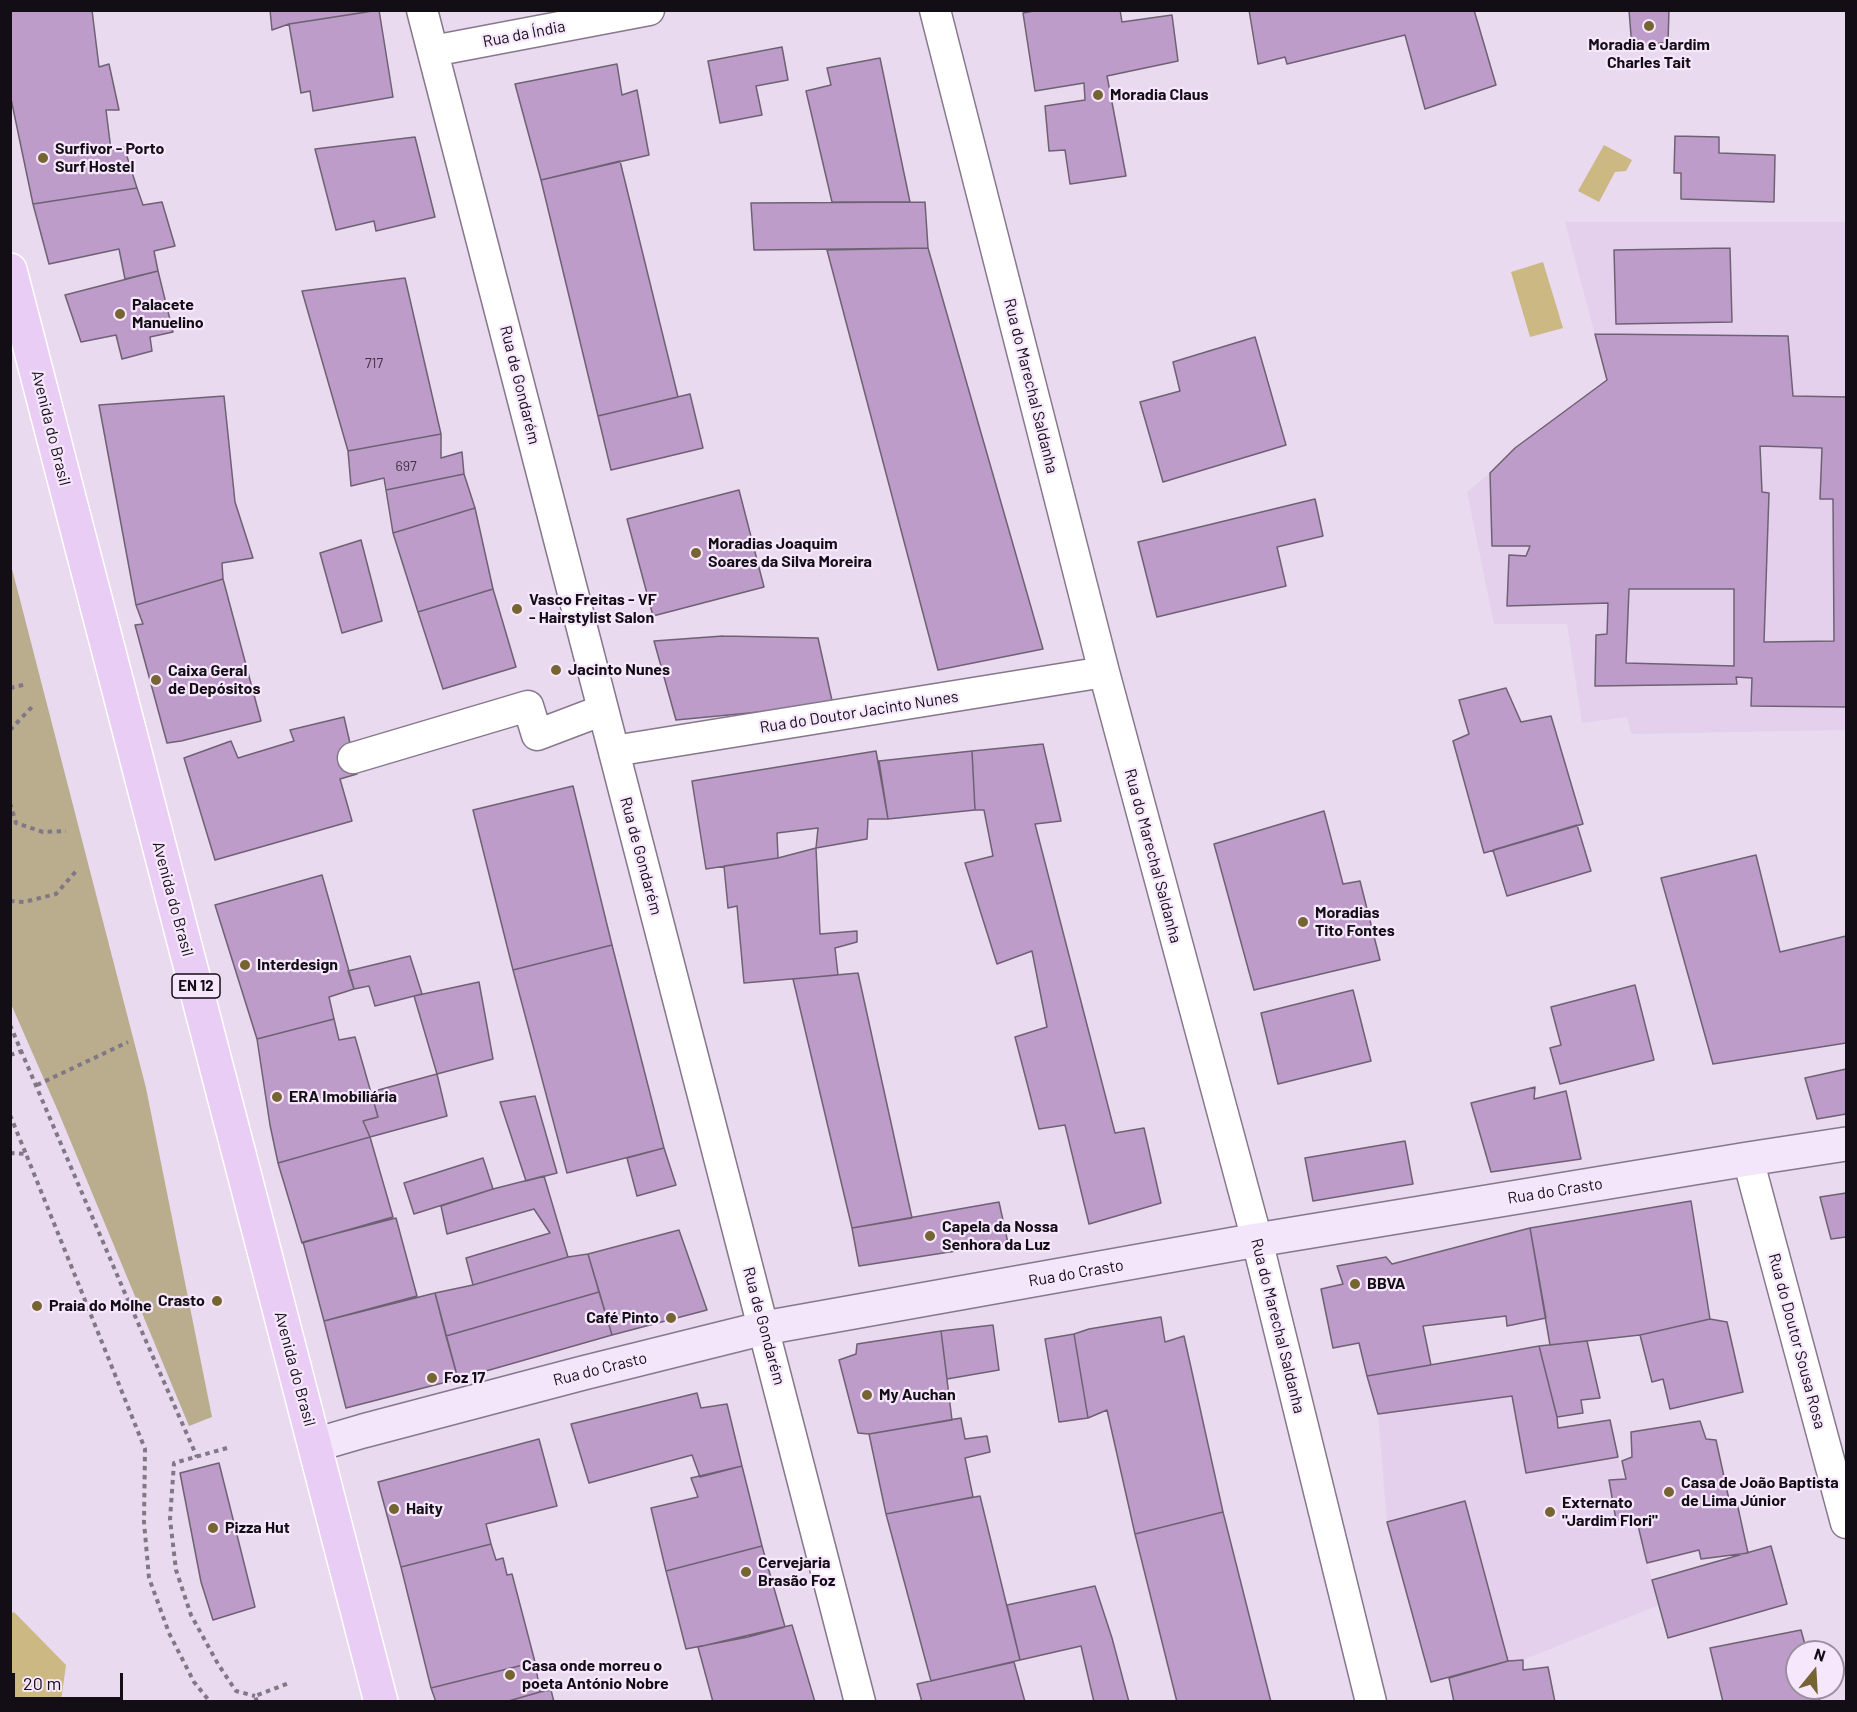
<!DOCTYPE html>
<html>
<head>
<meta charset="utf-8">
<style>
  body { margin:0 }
  #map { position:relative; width:1857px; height:1712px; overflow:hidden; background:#e9daef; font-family:Barlow,sans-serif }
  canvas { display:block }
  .frame { position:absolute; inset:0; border:12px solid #130e15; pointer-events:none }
  .north { position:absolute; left:1785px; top:1640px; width:60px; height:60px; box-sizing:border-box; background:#f6e7fc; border:2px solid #9b90a0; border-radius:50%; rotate:18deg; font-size:16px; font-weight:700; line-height:24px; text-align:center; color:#130e15 }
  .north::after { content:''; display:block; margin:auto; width:21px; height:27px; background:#766432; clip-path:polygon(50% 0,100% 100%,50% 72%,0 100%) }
  .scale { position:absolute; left:12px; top:1673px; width:111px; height:27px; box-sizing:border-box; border:3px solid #130e15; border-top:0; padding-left:8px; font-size:18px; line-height:21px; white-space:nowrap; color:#130e15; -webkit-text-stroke:4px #f6e7fc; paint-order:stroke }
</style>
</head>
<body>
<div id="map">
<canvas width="1857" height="1712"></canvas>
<div class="frame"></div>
<div class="north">N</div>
<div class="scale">20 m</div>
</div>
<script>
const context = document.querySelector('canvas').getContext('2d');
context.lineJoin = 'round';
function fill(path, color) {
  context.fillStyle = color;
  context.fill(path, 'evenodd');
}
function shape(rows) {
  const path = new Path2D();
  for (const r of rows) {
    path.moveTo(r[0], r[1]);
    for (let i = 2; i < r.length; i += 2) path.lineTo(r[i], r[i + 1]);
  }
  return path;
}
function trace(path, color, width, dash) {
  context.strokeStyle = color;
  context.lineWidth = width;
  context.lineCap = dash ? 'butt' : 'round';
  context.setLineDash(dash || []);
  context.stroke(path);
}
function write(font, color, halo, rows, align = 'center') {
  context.font = font + ' Barlow,sans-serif';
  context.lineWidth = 4.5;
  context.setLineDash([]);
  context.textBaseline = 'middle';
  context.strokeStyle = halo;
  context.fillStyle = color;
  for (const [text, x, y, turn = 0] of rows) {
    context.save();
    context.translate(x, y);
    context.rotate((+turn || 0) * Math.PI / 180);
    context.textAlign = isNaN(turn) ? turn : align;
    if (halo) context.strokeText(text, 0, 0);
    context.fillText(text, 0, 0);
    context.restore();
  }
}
const built = shape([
  [1565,222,1846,222,1846,730,1631,734,1627,717,1582,723,1567,624,1494,624,1467,492,1490,473,1515,448,1607,380],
  [1539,1346,1557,1417,1558,1428,1610,1420,1618,1457,1659,1605,1523,1660,1508,1661,1465,1502,1387,1522,1378,1414,1367,1376]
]);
const green = shape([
  [11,565,146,1088,212,1417,189,1426,58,1111,11,1004]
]);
const water = shape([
  [1604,145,1632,160,1626,171,1615,172,1599,202,1578,191],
  [1543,262,1563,328,1530,337,1511,272],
  [14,1612,66,1665,61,1701,11,1701,10,1614]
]);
const building = shape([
  [10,10,92,10,99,67,109,64,119,110,106,110,111,150,124,147,137,188,33,204,10,94,10,10],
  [270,10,367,10,367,12,289,24,272,30,270,10],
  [379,10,393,97,313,111,310,91,301,93,289,24,379,10],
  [1039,10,1120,10,1122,22,1172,15,1178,61,1107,76,1126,176,1070,184,1065,150,1049,151,1045,106,1085,100,1084,83,1035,91,1023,13,1039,10],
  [1249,10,1474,10,1496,85,1425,109,1405,35,1287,64,1285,57,1258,64,1249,10],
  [1629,10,1669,10,1668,42,1632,48,1629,10],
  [782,47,788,80,756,86,762,115,720,123,708,61,782,47],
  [880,58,910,202,832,202,806,91,831,85,827,68,880,58],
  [617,64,622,95,637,90,649,155,541,180,515,84,617,64],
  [1675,136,1719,137,1719,153,1775,155,1774,202,1681,199,1681,173,1674,173,1675,136],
  [415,137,435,217,376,231,374,221,336,230,315,149,415,137],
  [620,161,678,397,598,416,541,180,620,161],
  [137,188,143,205,162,202,175,246,154,251,158,271,125,279,119,249,49,264,33,204,137,188],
  [925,202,928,248,754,250,751,203,925,202],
  [928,248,1043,649,938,670,827,250,928,248],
  [1730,248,1732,322,1616,324,1614,250,1730,248],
  [158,271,173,332,150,337,152,351,122,359,116,335,81,342,65,295,158,271],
  [405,278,441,434,348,451,302,291,405,278],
  [1595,334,1788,336,1793,396,1846,397,1846,707,1751,706,1752,678,1736,677,1737,684,1595,686,1596,635,1607,634,1608,603,1507,606,1509,555,1526,556,1530,546,1492,546,1490,473,1515,448,1607,380,1595,334],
  [1255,337,1286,445,1163,482,1140,402,1180,391,1173,362,1255,337],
  [690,394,703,448,611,470,598,416,690,394],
  [224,396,235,502,253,558,222,563,223,579,136,605,99,405,224,396],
  [441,434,441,458,462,452,464,474,386,490,384,478,351,486,348,451,441,434],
  [1760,446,1822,448,1820,499,1833,499,1834,641,1764,642,1769,493,1762,492,1760,446],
  [464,474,475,508,393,533,386,490,464,474],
  [739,490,764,587,653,616,627,519,739,490],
  [1315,499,1323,536,1277,547,1286,586,1157,617,1138,542,1315,499],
  [475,508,493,589,418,612,393,533,475,508],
  [361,540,382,621,342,633,320,553,361,540],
  [223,579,261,721,181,741,167,743,135,625,143,624,136,605,223,579],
  [493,589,516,667,443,689,418,612,493,589],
  [1629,589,1734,589,1734,666,1626,663,1629,589],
  [723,636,818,638,833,705,676,720,654,641,723,636],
  [1506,688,1521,722,1551,716,1583,824,1484,853,1453,741,1469,734,1459,700,1506,688],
  [344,717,357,774,340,779,352,821,215,860,184,758,231,741,238,758,294,741,290,730,344,717],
  [1043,744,1061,821,1035,824,1115,1133,1144,1128,1161,1203,1089,1224,1065,1125,1039,1129,1015,1037,1047,1027,1032,951,997,964,965,863,993,856,984,810,975,810,972,751,1043,744],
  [876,751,888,819,868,819,867,839,816,848,818,828,777,833,778,858,706,869,692,781,876,751],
  [972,751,975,810,888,819,879,761,972,751],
  [573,786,612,945,513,970,473,810,573,786],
  [1324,811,1343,884,1360,881,1380,960,1254,990,1214,844,1324,811],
  [1577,825,1591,871,1507,896,1493,850,1577,825],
  [816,848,820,934,857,931,857,942,835,948,838,975,744,983,737,906,728,908,724,866,778,858,816,848],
  [1756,855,1780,952,1846,936,1846,1043,1713,1064,1661,878,1756,855],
  [322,875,354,989,329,997,334,1019,257,1039,215,905,322,875],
  [612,945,664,1148,567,1173,513,970,612,945],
  [410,956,422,994,375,1006,369,986,354,989,348,971,410,956],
  [858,973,912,1218,852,1228,793,979,858,973],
  [479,982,493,1059,437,1074,414,996,479,982],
  [1635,985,1654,1060,1560,1084,1550,1048,1561,1045,1551,1007,1635,985],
  [1353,990,1371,1061,1278,1084,1261,1013,1353,990],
  [334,1019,339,1040,355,1037,378,1117,363,1121,370,1137,278,1163,270,1125,257,1039,334,1019],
  [1846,1069,1846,1114,1817,1119,1805,1078,1846,1069],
  [437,1074,447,1116,370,1137,363,1121,378,1117,371,1092,437,1074],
  [1535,1087,1534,1099,1566,1091,1581,1159,1491,1172,1471,1103,1535,1087],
  [535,1096,557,1173,526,1181,500,1102,535,1096],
  [370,1137,393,1217,302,1243,278,1163,370,1137],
  [1405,1141,1413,1184,1313,1201,1305,1158,1405,1141],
  [664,1148,676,1185,637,1196,627,1158,664,1148],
  [483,1158,493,1189,414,1214,404,1183,483,1158],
  [544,1176,568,1257,473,1285,466,1258,550,1233,534,1209,447,1234,441,1206,493,1189,544,1176],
  [1846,1193,1846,1237,1831,1239,1820,1197,1846,1193],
  [1691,1201,1710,1319,1640,1335,1550,1345,1530,1228,1691,1201],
  [999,1202,1008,1243,859,1266,852,1228,999,1202],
  [396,1218,417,1296,324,1321,303,1242,396,1218],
  [1530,1228,1546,1318,1507,1326,1506,1316,1423,1326,1431,1365,1367,1376,1359,1343,1333,1348,1321,1289,1343,1284,1337,1266,1386,1257,1392,1264,1530,1228],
  [679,1230,707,1310,612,1335,588,1254,679,1230],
  [588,1254,599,1292,446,1336,435,1293,473,1285,568,1257,588,1254],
  [599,1292,612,1335,458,1379,446,1336,599,1292],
  [435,1293,458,1379,346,1408,324,1321,435,1293],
  [1161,1317,1165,1342,1184,1336,1223,1512,1135,1534,1107,1410,1088,1418,1074,1334,1089,1329,1161,1317],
  [1710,1319,1727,1322,1743,1392,1670,1409,1663,1379,1652,1382,1640,1335,1710,1319],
  [993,1325,999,1370,947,1379,941,1331,993,1325],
  [941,1331,952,1420,869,1434,858,1433,839,1360,856,1354,857,1344,941,1331],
  [1074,1334,1088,1418,1059,1422,1045,1339,1074,1334],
  [1587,1341,1600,1398,1581,1400,1583,1413,1557,1417,1539,1346,1587,1341],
  [1539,1346,1557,1417,1558,1428,1610,1420,1618,1457,1526,1473,1512,1396,1378,1414,1367,1376,1539,1346],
  [697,1393,701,1408,727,1404,742,1466,700,1477,692,1455,589,1483,571,1424,697,1393],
  [961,1418,965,1439,987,1436,990,1452,965,1458,973,1497,886,1514,869,1434,961,1418],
  [1700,1421,1706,1439,1716,1440,1730,1504,1737,1503,1748,1553,1701,1559,1699,1550,1647,1563,1636,1517,1616,1520,1609,1480,1626,1479,1622,1461,1632,1457,1631,1432,1700,1421],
  [539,1439,557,1506,486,1524,491,1544,401,1567,378,1482,539,1439],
  [219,1463,255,1607,213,1620,201,1582,180,1473,219,1463],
  [742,1466,762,1546,666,1571,651,1508,698,1497,691,1478,742,1466],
  [980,1496,1020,1660,931,1681,886,1514,980,1496],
  [1465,1501,1508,1661,1431,1682,1387,1522,1465,1501],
  [1223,1512,1271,1702,1177,1702,1135,1534,1223,1512],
  [491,1544,496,1560,503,1558,507,1575,512,1574,535,1662,431,1688,401,1567,491,1544],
  [762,1546,785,1627,748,1637,686,1649,666,1571,762,1546],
  [1771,1546,1787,1604,1668,1638,1652,1580,1771,1546],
  [1095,1586,1112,1638,1129,1702,1094,1702,1081,1646,1020,1660,1007,1605,1095,1586],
  [792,1625,815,1702,713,1702,698,1647,792,1625],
  [1801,1630,1807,1652,1797,1652,1797,1688,1817,1688,1820,1702,1723,1702,1710,1648,1801,1630],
  [1523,1660,1523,1670,1548,1667,1555,1702,1454,1702,1449,1678,1508,1661,1523,1660],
  [535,1662,540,1692,505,1702,436,1702,431,1688,535,1662],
  [1014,1662,1025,1702,922,1702,917,1684,1014,1662],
  [551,1690,554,1702,505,1702,540,1692,551,1690]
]);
const path = shape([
  [10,688,27,684],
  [10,730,32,707],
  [10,803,16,823,43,832,66,831],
  [10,901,24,902,56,894,77,870],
  [10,1025,124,1291,197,1457],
  [10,1055,22,1051],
  [37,1085,128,1042],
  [10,1115,26,1154],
  [10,1153,26,1154,145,1449,144,1522,149,1578,169,1633,194,1682,210,1702],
  [227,1448,174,1463,170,1519,176,1570,191,1615,218,1664,236,1691,255,1696],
  [257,1702,255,1696,289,1683]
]);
const street = shape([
  [422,10,860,1702],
  [935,10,1104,672,1257,1240,1371,1702],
  [433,51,649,10],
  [614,751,1104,672],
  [353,758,528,706,537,735,603,710],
  [1748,1159,1846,1523]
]);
const secondary = shape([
  [315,1445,363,1431,583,1373,764,1328,1257,1240,1748,1159,1846,1144]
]);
const primary = shape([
  [10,270,381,1702]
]);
const markers = [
  [1649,26,6,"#766432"],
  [1098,95,6,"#766432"],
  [43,158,6,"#766432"],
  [120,314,6,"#766432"],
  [696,553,6,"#766432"],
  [517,609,6,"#766432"],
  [556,670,6,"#766432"],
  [156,680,6,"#766432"],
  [1303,922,6,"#766432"],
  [245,965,6,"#766432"],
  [277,1097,6,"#766432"],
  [930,1236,6,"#766432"],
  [1355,1284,6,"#766432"],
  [217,1301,6,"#766432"],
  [37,1306,6,"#766432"],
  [671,1318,6,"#766432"],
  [432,1378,6,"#766432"],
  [867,1395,6,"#766432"],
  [1669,1492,6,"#766432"],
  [394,1509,6,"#766432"],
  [1550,1512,6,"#766432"],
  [213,1528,6,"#766432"],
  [746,1572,6,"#766432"],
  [510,1675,6,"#766432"]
];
const numberNames = [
  ["717",374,363],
  ["697",406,466]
];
const shields = [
  [196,986,48]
];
const shieldNames = [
  ["EN 12",196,986]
];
const streetNames = [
  ["Rua da Índia",524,34,-11],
  ["Rua de Gondarém",520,385,76],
  ["Rua do Marechal Saldanha",1031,386,76],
  ["Avenida do Brasil",51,428,76],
  ["Rua do Doutor Jacinto Nunes",859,712,-9],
  ["Rua de Gondarém",641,856,75],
  ["Rua do Marechal Saldanha",1153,856,75],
  ["Avenida do Brasil",173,899,75],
  ["Rua do Crasto",1555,1191,-9],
  ["Rua do Crasto",1076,1273,-10],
  ["Rua de Gondarém",764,1326,75],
  ["Rua do Marechal Saldanha",1278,1326,76],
  ["Rua do Doutor Sousa Rosa",1797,1341,75],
  ["Avenida do Brasil",295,1369,75],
  ["Rua do Crasto",600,1369,-14]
];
const poiNames = [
  ["Moradia e Jardim",1649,45,"center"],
  ["Charles Tait",1649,63,"center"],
  ["Moradia Claus",1110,95],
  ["Surfivor - Porto",55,149],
  ["Surf Hostel",55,167],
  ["Palacete",132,305],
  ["Manuelino",132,323],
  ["Moradias Joaquim",708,544],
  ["Soares da Silva Moreira",708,562],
  ["Vasco Freitas - VF",529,600],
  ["- Hairstylist Salon",529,618],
  ["Jacinto Nunes",568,670],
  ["Caixa Geral",168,671],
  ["de Depósitos",168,689],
  ["Moradias",1315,913],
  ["Tito Fontes",1315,931],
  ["Interdesign",257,965],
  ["ERA Imobiliária",289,1097],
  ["Capela da Nossa",942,1227],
  ["Senhora da Luz",942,1245],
  ["BBVA",1367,1284],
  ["Crasto",205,1301,"right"],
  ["Praia do Molhe",49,1306],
  ["Café Pinto",659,1318,"right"],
  ["Foz 17",444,1378],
  ["My Auchan",879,1395],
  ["Casa de João Baptista",1681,1483],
  ["de Lima Júnior",1681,1501],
  ["Externato",1562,1503],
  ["\"Jardim Flori\"",1562,1521],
  ["Haity",406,1509],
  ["Pizza Hut",225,1528],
  ["Cervejaria",758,1563],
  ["Brasão Foz",758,1581],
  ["Casa onde morreu o",522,1666],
  ["poeta António Nobre",522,1684]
];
fill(built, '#e4d0ec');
fill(green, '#b9ad8e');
fill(water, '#cbb882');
fill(building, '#bd9cc9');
trace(building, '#6e6173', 1.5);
trace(street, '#86788b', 33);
trace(secondary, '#86788b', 36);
trace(primary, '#fff', 36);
trace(path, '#817785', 4, [4.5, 4.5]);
trace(street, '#fff', 30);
trace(secondary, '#f4e6fa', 33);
trace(primary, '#eacdf5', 33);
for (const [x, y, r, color] of markers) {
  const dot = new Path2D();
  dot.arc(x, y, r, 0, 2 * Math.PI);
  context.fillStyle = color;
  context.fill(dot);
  trace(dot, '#f6e7fc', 2);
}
write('14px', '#3e3242', null, numberNames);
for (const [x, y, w] of shields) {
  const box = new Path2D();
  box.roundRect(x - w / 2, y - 12, w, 24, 4.5);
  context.fillStyle = '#f6e7fc';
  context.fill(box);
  trace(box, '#130e15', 1.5);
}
write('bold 15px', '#130e15', null, shieldNames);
write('16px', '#130e15', '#f6e7fc', streetNames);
write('bold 16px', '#130e15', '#f6e7fc', poiNames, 'left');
</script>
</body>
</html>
